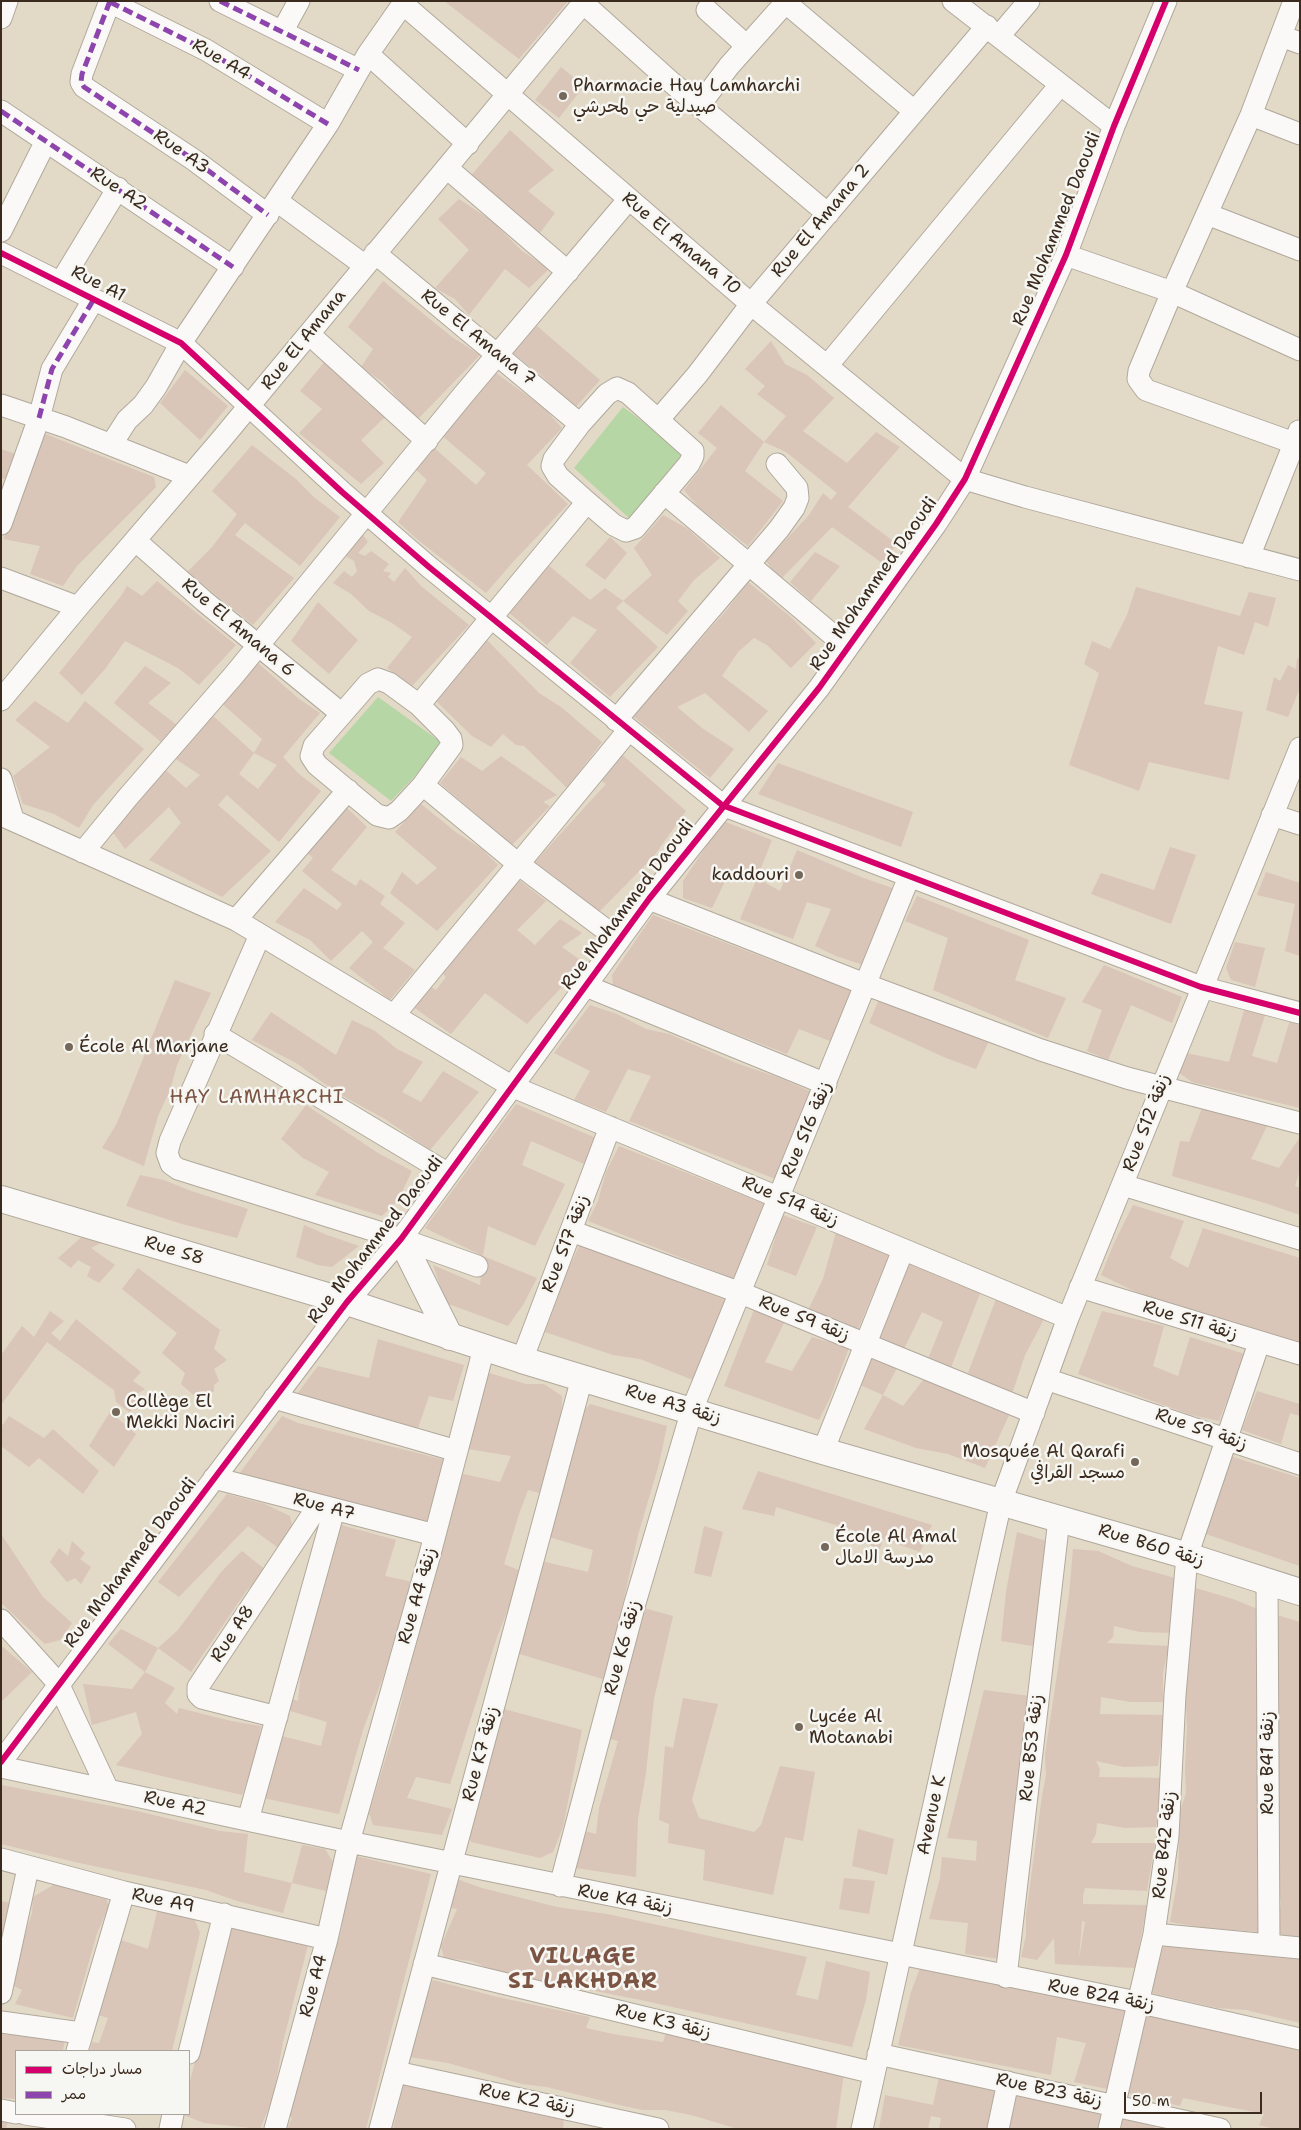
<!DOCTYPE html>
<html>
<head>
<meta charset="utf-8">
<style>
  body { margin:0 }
  #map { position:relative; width:1301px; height:2130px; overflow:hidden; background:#e2d9c7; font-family:"Shantell Sans","Playpen Sans Arabic",sans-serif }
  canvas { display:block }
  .frame { position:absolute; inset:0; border:2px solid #3b2a1e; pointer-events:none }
  .legend { position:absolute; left:15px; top:2050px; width:175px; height:65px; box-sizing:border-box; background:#f6f6f2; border:1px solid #aba49d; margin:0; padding:6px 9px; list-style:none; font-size:15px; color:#3b2a1e }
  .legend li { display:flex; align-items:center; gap:10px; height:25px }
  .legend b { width:25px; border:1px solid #aba49d }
  .scale { position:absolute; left:1124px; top:2092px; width:138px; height:22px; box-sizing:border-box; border:2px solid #3b2a1e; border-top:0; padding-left:6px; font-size:15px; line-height:18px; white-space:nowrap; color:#3b2a1e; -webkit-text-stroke:4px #f6f6f2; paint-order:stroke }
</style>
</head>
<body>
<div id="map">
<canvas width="1301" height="2130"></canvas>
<div class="frame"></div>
<ul class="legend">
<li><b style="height:6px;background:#d6006c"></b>مسار دراجات</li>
<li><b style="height:6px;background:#8e44ad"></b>ممر</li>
</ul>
<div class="scale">50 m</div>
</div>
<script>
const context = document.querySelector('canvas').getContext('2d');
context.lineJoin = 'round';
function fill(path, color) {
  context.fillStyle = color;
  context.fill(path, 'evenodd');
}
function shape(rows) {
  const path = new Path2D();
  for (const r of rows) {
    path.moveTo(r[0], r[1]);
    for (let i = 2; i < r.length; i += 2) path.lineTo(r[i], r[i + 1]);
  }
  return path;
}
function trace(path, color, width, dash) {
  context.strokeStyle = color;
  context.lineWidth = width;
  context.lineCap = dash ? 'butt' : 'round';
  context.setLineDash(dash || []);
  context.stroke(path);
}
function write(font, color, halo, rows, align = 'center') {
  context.font = font + ' "Shantell Sans","Playpen Sans Arabic",sans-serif';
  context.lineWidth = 5;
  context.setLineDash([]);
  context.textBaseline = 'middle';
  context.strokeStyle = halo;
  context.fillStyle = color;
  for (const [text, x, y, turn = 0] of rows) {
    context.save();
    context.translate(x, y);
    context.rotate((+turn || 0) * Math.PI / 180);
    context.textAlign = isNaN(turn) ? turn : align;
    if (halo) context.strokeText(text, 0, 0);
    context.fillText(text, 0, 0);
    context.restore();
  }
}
const green = shape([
  [623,407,684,452,630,519,574,468],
  [378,697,445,745,391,801,329,753]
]);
const building = shape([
  [444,1,568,1,519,59],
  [561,67,584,86,559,118,535,100],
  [510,130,554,170,528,191,555,213,539,234,521,217,496,202,468,179],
  [459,199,492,221,522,251,549,269,529,288,505,269,469,315,455,299,435,288,469,250,438,219],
  [383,281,452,337,480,355,417,420,384,383,361,367,373,349,348,327],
  [537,326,600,380,574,409,542,376,513,353],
  [771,341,785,364,807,375,834,398,803,431,847,463,876,432,900,447,848,507,897,544,882,563,832,527,780,580,766,561,809,515,823,493,831,500,837,493,786,452,764,442,745,471,783,501,748,546,699,508,684,490,717,448,698,433,721,405,764,442,786,416,757,394,765,386,745,369],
  [325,361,367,403,386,416,361,440,384,463,361,484,299,433,322,409,300,391],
  [185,370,228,406,200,440,160,403],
  [496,373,544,408,562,428,527,465,568,504,513,562,486,593,418,540,398,522,427,480,413,467,431,445,476,485,486,473,440,434],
  [43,433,154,477,156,487,77,566,63,586,30,574,40,546,3,539,14,516],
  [252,445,296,479,315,498,340,517,300,566,245,523,235,535,294,578,253,625,187,572,212,547,237,514,212,491],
  [1,449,16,454,5,479,1,478],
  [663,515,688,529,720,558,694,580,678,601,688,611,667,635,623,601,616,608,658,647,610,697,570,663,597,630,573,616,547,645,507,611,547,564,590,600,605,588,623,601,652,575,634,548],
  [363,535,368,542,358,553,365,556,371,551,389,564,383,571,391,573,388,577,394,582,405,568,421,586,469,625,412,686,387,668,412,637,392,623,369,611,351,594,333,583,344,571,352,577,357,571,354,561,344,555],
  [610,537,627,553,605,580,585,565],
  [815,552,840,566,811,601,790,582],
  [157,581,236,645,199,685,178,668,125,641,105,669,82,695,59,673,121,596,127,586,142,596],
  [748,582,792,618,816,643,791,668,767,645,754,638,738,652,722,676,768,711,749,732,705,693,677,707,702,728,734,749,710,778,629,713,676,667,725,612],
  [1136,587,1240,616,1249,592,1276,598,1268,627,1255,622,1244,655,1218,646,1204,704,1243,712,1229,780,1149,762,1139,791,1069,765,1099,673,1084,664,1092,641,1110,649,1127,615],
  [318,602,358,640,329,674,291,641],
  [485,638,539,693,561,707,602,742,567,788,524,746,516,745,503,734,491,747,472,736,434,699],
  [1297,658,1300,660,1300,688,1288,717,1266,710,1274,677,1280,681,1288,665,1296,669],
  [258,663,299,699,320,713,283,757,299,774,321,791,279,842,227,795,218,805,271,851,222,897,149,860,181,823,169,807,125,849,112,831,162,767,186,788,200,775,171,756,211,714,254,753,239,774,258,789,277,765,254,753,262,739,219,701],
  [145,666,171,683,148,703,177,725,161,742,114,703],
  [35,701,68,723,85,701,144,749,93,805,79,828,54,814,23,804,13,776,50,747,15,720],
  [619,752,686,811,654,856,600,911,573,894,554,876,533,864,606,784,598,778],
  [501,756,557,795,543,802,550,806,512,845,440,783,461,757,482,771],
  [778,763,913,812,901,847,758,794],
  [421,804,457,833,482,849,498,865,437,931,390,893,402,872,417,885,437,868,395,832],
  [346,807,367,827,331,870,356,886,360,879,385,896,380,904,405,923,383,948,415,970,390,1000,349,968,373,942,362,931,331,961,310,940,275,922,304,888,337,910,342,904,302,871,313,858,306,852],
  [723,821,772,840,757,878,730,871,712,908,683,898,683,881],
  [1170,847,1196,855,1171,924,1091,894,1101,873,1154,890],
  [797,850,861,877,895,889,863,965,836,956,815,946,831,909,807,902,793,939,740,919,757,878,780,891],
  [1266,872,1300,883,1300,956,1285,951,1295,904,1257,895],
  [519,880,546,901,517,930,535,945,560,919,582,933,562,947,579,959,560,989,527,1024,485,993,451,1034,412,1006,429,985,436,990,446,977,439,970,479,929],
  [917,896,1029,940,1015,980,1066,998,1048,1038,933,990,948,938,905,921],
  [653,915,823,980,858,991,835,1043,799,1029,787,1054,613,986,612,975],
  [1235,942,1265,948,1255,987,1231,980,1226,968],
  [1104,965,1182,997,1172,1023,1131,1005,1108,1060,1087,1051,1102,1010,1082,1002],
  [175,980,211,993,177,1065,170,1090,158,1116,144,1166,102,1148,117,1123],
  [879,999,989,1041,976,1069,946,1058,869,1023],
  [590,1005,617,1014,646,1029,669,1034,736,1063,780,1078,812,1092,778,1180,629,1121,651,1076,628,1069,606,1112,574,1100,590,1071,554,1053],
  [1245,1007,1266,1012,1252,1056,1277,1063,1290,1020,1300,1023,1300,1108,1192,1082,1178,1072,1186,1053,1229,1062],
  [271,1012,336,1055,352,1020,375,1031,397,1049,423,1062,402,1092,421,1102,443,1071,479,1092,430,1150,385,1119,339,1094,296,1063,252,1040],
  [516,1104,596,1138,584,1164,531,1141,522,1165,565,1184,535,1246,488,1226,483,1256,425,1228],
  [306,1105,378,1153,412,1171,398,1200,382,1216,315,1195,329,1172,303,1158,281,1139],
  [1202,1108,1268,1124,1251,1159,1279,1168,1300,1137,1300,1170,1295,1186,1300,1188,1300,1215,1265,1203,1172,1176,1180,1141,1189,1142],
  [619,1146,765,1204,735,1279,588,1221,598,1201,606,1172],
  [140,1175,164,1180,191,1191,248,1209,237,1238,182,1224,126,1206],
  [1133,1205,1184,1221,1170,1258,1188,1268,1203,1228,1300,1258,1300,1345,1246,1330,1225,1320,1201,1315,1134,1291,1101,1275,1114,1243],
  [782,1215,817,1227,796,1276,767,1265],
  [304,1225,327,1235,359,1246,332,1267,318,1265,296,1257],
  [836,1232,889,1255,857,1332,808,1310,823,1279],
  [86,1233,101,1243,91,1248,115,1265,99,1283,87,1276,91,1267,78,1260,71,1268,58,1258],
  [580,1244,725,1300,693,1380,640,1359,613,1355,545,1332,567,1272],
  [483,1256,537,1278,523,1305,508,1326,446,1303,433,1265,480,1285],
  [907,1263,956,1284,981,1291,950,1370,927,1361,943,1322,922,1312,903,1351,876,1340],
  [138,1268,220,1330,214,1349,227,1360,214,1369,219,1381,214,1385,214,1391,199,1400,181,1384,185,1373,162,1353,177,1333,122,1289],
  [996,1299,1044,1319,1025,1355,1012,1394,968,1373],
  [754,1310,784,1323,765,1362,792,1371,812,1337,849,1348,830,1398,819,1420,724,1386],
  [50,1311,64,1321,51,1333,60,1341,76,1319,141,1372,133,1381,145,1389,135,1395,144,1402,129,1412,116,1402,114,1390,47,1342,1,1405,1,1355,22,1326,34,1337],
  [1102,1311,1164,1326,1153,1366,1178,1376,1190,1337,1245,1354,1219,1421,1191,1415,1078,1374],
  [378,1339,464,1365,453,1401,429,1396,418,1428,297,1394,318,1366,369,1378],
  [871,1359,897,1368,883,1395,860,1385],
  [486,1372,526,1384,544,1384,562,1396,561,1424,539,1493,528,1490,519,1514,504,1564,523,1572,497,1637,450,1784,416,1777,407,1798,452,1809,442,1835,373,1825,369,1813,397,1721,414,1647,463,1474,500,1482,511,1456,468,1449],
  [923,1380,971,1398,1009,1415,985,1468,948,1454,916,1448,864,1429,883,1395,903,1406],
  [1257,1391,1300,1404,1300,1416,1290,1413,1281,1444,1242,1430],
  [590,1404,667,1426,659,1464,638,1535,606,1680,516,1653,541,1561,588,1572,593,1550,549,1537,569,1468,580,1415],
  [110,1412,136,1434,114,1467,89,1446],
  [9,1416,44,1438,53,1429,99,1471,83,1494,39,1458,29,1467,1,1446,1,1427],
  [282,1416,298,1423,445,1460,436,1494,426,1522,239,1474],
  [1227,1455,1300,1478,1300,1566,1200,1532],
  [758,1471,932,1525,920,1552,883,1539,880,1549,856,1540,859,1532,776,1507,774,1516,742,1509],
  [227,1494,265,1504,290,1516,293,1530,277,1547,248,1526,179,1597,158,1582],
  [337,1524,396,1540,385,1576,413,1582,383,1677,363,1730,339,1814,263,1798,278,1735,321,1746,327,1722,287,1710,289,1698,298,1701,302,1660],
  [704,1526,723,1532,711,1577,694,1573],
  [1017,1532,1053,1543,1033,1646,1001,1641,1006,1592],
  [1,1534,43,1597,72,1623,60,1640,45,1644,1,1603],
  [72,1541,85,1553,80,1559,91,1567,81,1584,75,1578,67,1582,50,1562,59,1548,68,1556],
  [1073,1549,1098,1551,1132,1566,1175,1578,1174,1633,1140,1632,1114,1626,1113,1637,1107,1643,1169,1646,1163,1673,1163,1702,1131,1702,1101,1697,1100,1714,1165,1715,1158,1766,1124,1767,1096,1761,1100,1769,1099,1777,1165,1778,1156,1827,1125,1828,1097,1823,1096,1834,1091,1843,1155,1843,1147,1891,1085,1888,1083,1896,1083,1904,1147,1905,1135,1968,1055,1964,1054,1938,1037,1960,1021,1957,1026,1936,1026,1915,1042,1796,1046,1775,1045,1754,1069,1595],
  [1082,1921,1085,1922,1079,1959],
  [242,1551,267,1571,247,1590,191,1672,158,1648,178,1630,221,1572],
  [1192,1587,1233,1599,1260,1610,1261,1932,1205,1928,1170,1922,1178,1877,1180,1812,1186,1793,1185,1770,1187,1727,1184,1659],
  [644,1608,673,1616,654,1699,646,1773,638,1819,636,1877,569,1867,581,1830,596,1834,599,1808,618,1741,607,1738],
  [1277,1615,1300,1622,1300,1937,1275,1936,1281,1903,1277,1875,1279,1853],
  [121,1629,158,1648,145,1672,175,1688,165,1703,177,1714,179,1708,231,1721,261,1726,255,1758,242,1795,116,1765,142,1734,136,1712,92,1725,83,1684,132,1689,145,1672,108,1644],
  [3,1647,32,1672,1,1702,1,1648],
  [984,1690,1030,1696,1000,1959,965,1954,968,1923,929,1919,940,1878,942,1857,976,1861,977,1841,947,1838],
  [683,1698,718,1704,692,1800,699,1818,754,1832,761,1825,780,1766,815,1772,803,1841,785,1837,773,1895,703,1880,705,1850,668,1843,669,1824,659,1820,665,1746,673,1748],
  [504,1709,582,1730,563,1827,553,1852,540,1858,471,1842,466,1828],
  [1,1785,137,1811,220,1831,248,1834,244,1872,292,1883,302,1845,325,1849,333,1862,326,1891,292,1883,283,1913,237,1901,206,1890,75,1862,1,1844],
  [858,1829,894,1839,887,1875,852,1866],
  [356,1856,431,1874,366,2129,287,2129,292,2118,285,2114,287,2105,300,2081,303,2053,318,2011,323,1985,341,1932,349,1879],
  [844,1878,875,1881,869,1914,839,1909],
  [457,1879,482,1888,557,1907,607,1914,807,1957,796,1995,818,2000,826,1961,870,1972,866,2000,852,2047,641,2000,498,1972,471,1961,444,1958,441,1946,457,1909,445,1907],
  [55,1884,105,1895,109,1907,97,1933,73,2018,15,2004,22,1990,14,1986,23,1940,32,1913,33,1897],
  [1,1901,10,1903,2,1937,1,1937],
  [158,1907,192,1913,200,1933,172,2051,90,2051,92,2042,99,2043,108,2018,98,2015,121,1940,148,1949],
  [231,1925,308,1945,283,2042,273,2098,260,2129,204,2123,181,2114,189,2114,189,2085],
  [1164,1943,1300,1958,1300,2023,1246,2010,1218,2008,1151,1993],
  [920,1968,1125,2008,1107,2089,1074,2082,1086,2043,1057,2037,1051,2075,898,2045,911,1992],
  [433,1980,493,1996,590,2017,586,2028,613,2034,663,2042,666,2033,844,2073,836,2129,738,2129,691,2115,665,2110,643,2110,619,2105,547,2087,522,2084,448,2063,410,2057,419,2029,423,2005],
  [1147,2012,1176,2022,1300,2048,1300,2129,1275,2129,1259,2125,1264,2114,1183,2098,1180,2106,1128,2093],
  [1,2034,65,2039,63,2051,16,2051,16,2099,1,2098],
  [939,2077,1000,2090,990,2129,939,2129,941,2118,931,2116,928,2129,879,2129,885,2095,933,2105],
  [404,2082,564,2119,563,2129,393,2129],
  [1016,2094,1106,2112,1101,2129,1008,2129],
  [1123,2116,1156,2123,1154,2129,1121,2129],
  [1,2120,8,2121,6,2129,1,2129]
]);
const minor = shape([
  [110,1,82,74,81,82,84,87,194,160,268,215],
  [220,1,359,70],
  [953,1,1114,126],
  [1294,1,1251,115,1172,292,1139,371,1138,379,1146,390,1294,443],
  [110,2,206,50,328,124],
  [583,3,671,82,828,214],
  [786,3,914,111],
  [403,4,751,304,965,479,1025,497,1300,570],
  [707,10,747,46],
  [1,18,7,1],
  [282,32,299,1],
  [999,36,1029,1],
  [1281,36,1300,43],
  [368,54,468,144],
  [699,106,729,66,787,1],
  [1,111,233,267],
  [1251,115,1300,134],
  [447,168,568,272],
  [277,201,364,265],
  [1207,214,1300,250],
  [1,231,46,141],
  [1,253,181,343,342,492,429,567,722,805,1201,987,1300,1013],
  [375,253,580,424],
  [1066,255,1172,292,1300,350],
  [61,282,118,188],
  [309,334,427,441],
  [827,366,1060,85],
  [617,388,628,393,693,451,693,456,689,464,635,528,626,531,614,525,587,502,558,476,552,466,554,459,580,424,607,394,617,388],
  [1,405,66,427,189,476],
  [659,419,697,375,751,304,987,26],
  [111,445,127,420,143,405,156,387,181,343,328,124,368,54,405,1],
  [664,493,847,647],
  [1,524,39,418,52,369,94,299],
  [136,541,204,601,342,714],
  [1249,557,1299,431],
  [1,578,78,607],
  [378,679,389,683,419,705,445,731,451,739,452,745,423,785,399,811,389,818,377,815,317,765,311,756,314,746,342,714,368,684,378,679],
  [1,700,78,607,220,441,585,1],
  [419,705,587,502],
  [616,720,779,529,794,508,798,498,797,488,777,464],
  [1,779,13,819],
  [423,785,517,863,618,939],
  [1,815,236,920,511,1086,1068,1318],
  [1272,815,1300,824],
  [83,852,128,797,234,675,464,394,628,200],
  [649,899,867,985,1041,1050,1127,1078,1300,1123],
  [236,920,348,790],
  [260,935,170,1141,167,1153,171,1164,178,1169,401,1239,477,1266],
  [586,986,826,1084],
  [395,1014,628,731],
  [215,1034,447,1173],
  [1123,1185,1300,1239],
  [571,1231,741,1293,1034,1413],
  [1080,1287,1300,1354],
  [522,1360,610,1127],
  [1046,1379,1300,1464],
  [274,1398,457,1451],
  [823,1451,903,1250],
  [214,1478,435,1535],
  [1267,1581,1269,1945],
  [1,1620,58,1683,108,1790],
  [277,1717,202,1698,198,1694,198,1687,318,1506],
  [1,1762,347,1302,401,1239,649,899,819,688,936,524,965,479,1066,255,1114,126,1166,1],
  [1,1767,349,1842,1137,2002,1300,2039],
  [248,1820,334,1510],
  [1,1859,124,1892,327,1939],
  [560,1886,635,1603,692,1410,909,877],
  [1154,1934,1300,1948],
  [424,1964,874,2073],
  [1006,1977,1059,1519],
  [1,1993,28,1868],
  [1,2022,81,2033],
  [77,2051,124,1892],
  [189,2053,224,1914],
  [878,2054,1220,2129],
  [396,2072,658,2129],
  [1,2110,16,2113],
  [25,2114,125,2129],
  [170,2129,173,2114],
  [275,2129,327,1939,349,1842,430,1554,484,1348],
  [380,2129,582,1378],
  [862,2129,1001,1502,1068,1318,1300,748],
  [998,2129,1008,2082],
  [1109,2129,1154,1934,1168,1836,1175,1695,1187,1556,1259,1343]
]);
const tertiary = shape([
  [1,1199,347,1302,522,1360,823,1451,1181,1554,1300,1592],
  [401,1239,450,1337]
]);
const quiet = shape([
  [110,1,82,74,81,82,84,87,194,160,268,215],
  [220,1,359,70],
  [110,2,206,50,328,124],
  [1,111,233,267],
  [39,418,52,369,94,299]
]);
const cycleway = shape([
  [1,253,181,343,342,492,429,567,722,805,1201,987,1300,1013],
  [1,1762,347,1302,401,1239,649,899,819,688,936,524,965,479,1066,255,1114,126,1166,1]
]);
const markers = [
  [563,96,5,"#756759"],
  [799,875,5,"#756759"],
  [69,1047,5,"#756759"],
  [116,1412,5,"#756759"],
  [1135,1462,5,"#756759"],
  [825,1547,5,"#756759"],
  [799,1727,5,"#756759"]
];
const streetNames = [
  ["Rue A4",221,60,30],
  ["Rue A3",181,152,35],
  ["Rue A2",118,189,33],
  ["Rue El Amana 2",821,221,-50],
  ["Rue Mohammed Daoudi",1057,229,-68],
  ["Rue El Amana 10",681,244,40],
  ["Rue A1",98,284,27],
  ["Rue El Amana 7",478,338,39],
  ["Rue El Amana",304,340,-51],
  ["Rue Mohammed Daoudi",874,584,-55],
  ["Rue El Amana 6",238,628,40],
  ["Rue Mohammed Daoudi",628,905,-53],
  ["Rue S12 زنقة",1147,1123,-69],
  ["Rue S16 زنقة",807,1130,-67],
  ["Rue S14 زنقة",790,1202,23],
  ["Rue Mohammed Daoudi",376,1240,-52],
  ["Rue S17 زنقة",566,1244,-69],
  ["Rue S8",174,1251,17],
  ["Rue S9 زنقة",804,1319,22],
  ["Rue S11 زنقة",1190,1321,17],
  ["Rue A3 زنقة",673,1405,17],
  ["Rue S9 زنقة",1201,1430,19],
  ["Rue A7",324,1507,15],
  ["Rue B60 زنقة",1151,1546,17],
  ["Rue Mohammed Daoudi",131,1563,-53],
  ["Rue A4 زنقة",418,1596,-74],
  ["Rue A8",233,1634,-57],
  ["Rue K6 زنقة",623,1648,-75],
  ["Rue B53 زنقة",1032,1748,-84],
  ["Rue K7 زنقة",481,1754,-75],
  ["Rue B41 زنقة",1268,1763,-90],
  ["Rue A2",175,1804,12],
  ["Avenue K",932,1815,-78],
  ["Rue B42 زنقة",1165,1845,-84],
  ["Rue K4 زنقة",625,1900,11],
  ["Rue A9",163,1901,12],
  ["Rue A4",314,1986,-75],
  ["Rue B24 زنقة",1101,1996,11],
  ["Rue K3 زنقة",663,2022,14],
  ["Rue B23 زنقة",1049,2091,12],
  ["Rue K2 زنقة",527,2100,12]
];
const poiNames = [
  ["Pharmacie Hay Lamharchi",573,86],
  ["صيدلية حي لمحرشي",573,107],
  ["kaddouri",789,875,"right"],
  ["École Al Marjane",79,1047],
  ["Collège El",126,1402],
  ["Mekki Naciri",126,1423],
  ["Mosquée Al Qarafi",1125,1452,"right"],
  ["مسجد القرافي",1125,1473,"right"],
  ["École Al Amal",835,1537],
  ["مدرسة الامال",835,1558],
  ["Lycée Al",809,1717],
  ["Motanabi",809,1738]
];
const neighbourhoodNames = [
  ["HAY LAMHARCHI",257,1098]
];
const districtNames = [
  ["VILLAGE",583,1957],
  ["SI LAKHDAR",583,1982]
];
fill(green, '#b7d6a5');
fill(building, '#dac5b9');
trace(minor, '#b0a99c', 23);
trace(tertiary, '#b0a99c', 28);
trace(minor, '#fbf9f7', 21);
trace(tertiary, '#fbf9f7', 26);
trace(quiet, '#8e44ad', 5, [10, 5]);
trace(cycleway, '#d6006c', 6);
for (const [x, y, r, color] of markers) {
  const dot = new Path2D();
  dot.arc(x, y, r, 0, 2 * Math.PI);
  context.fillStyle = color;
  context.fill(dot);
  trace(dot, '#f6f6f2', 2);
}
write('18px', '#3b2a1e', '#f6f6f2', streetNames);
write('18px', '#3b2a1e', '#f6f6f2', poiNames, 'left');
context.letterSpacing = '1px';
write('19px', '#7c5444', '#f6f6f2', neighbourhoodNames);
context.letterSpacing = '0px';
context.letterSpacing = '1px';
write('bold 22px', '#7c5444', '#f6f6f2', districtNames);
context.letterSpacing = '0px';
</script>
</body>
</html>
